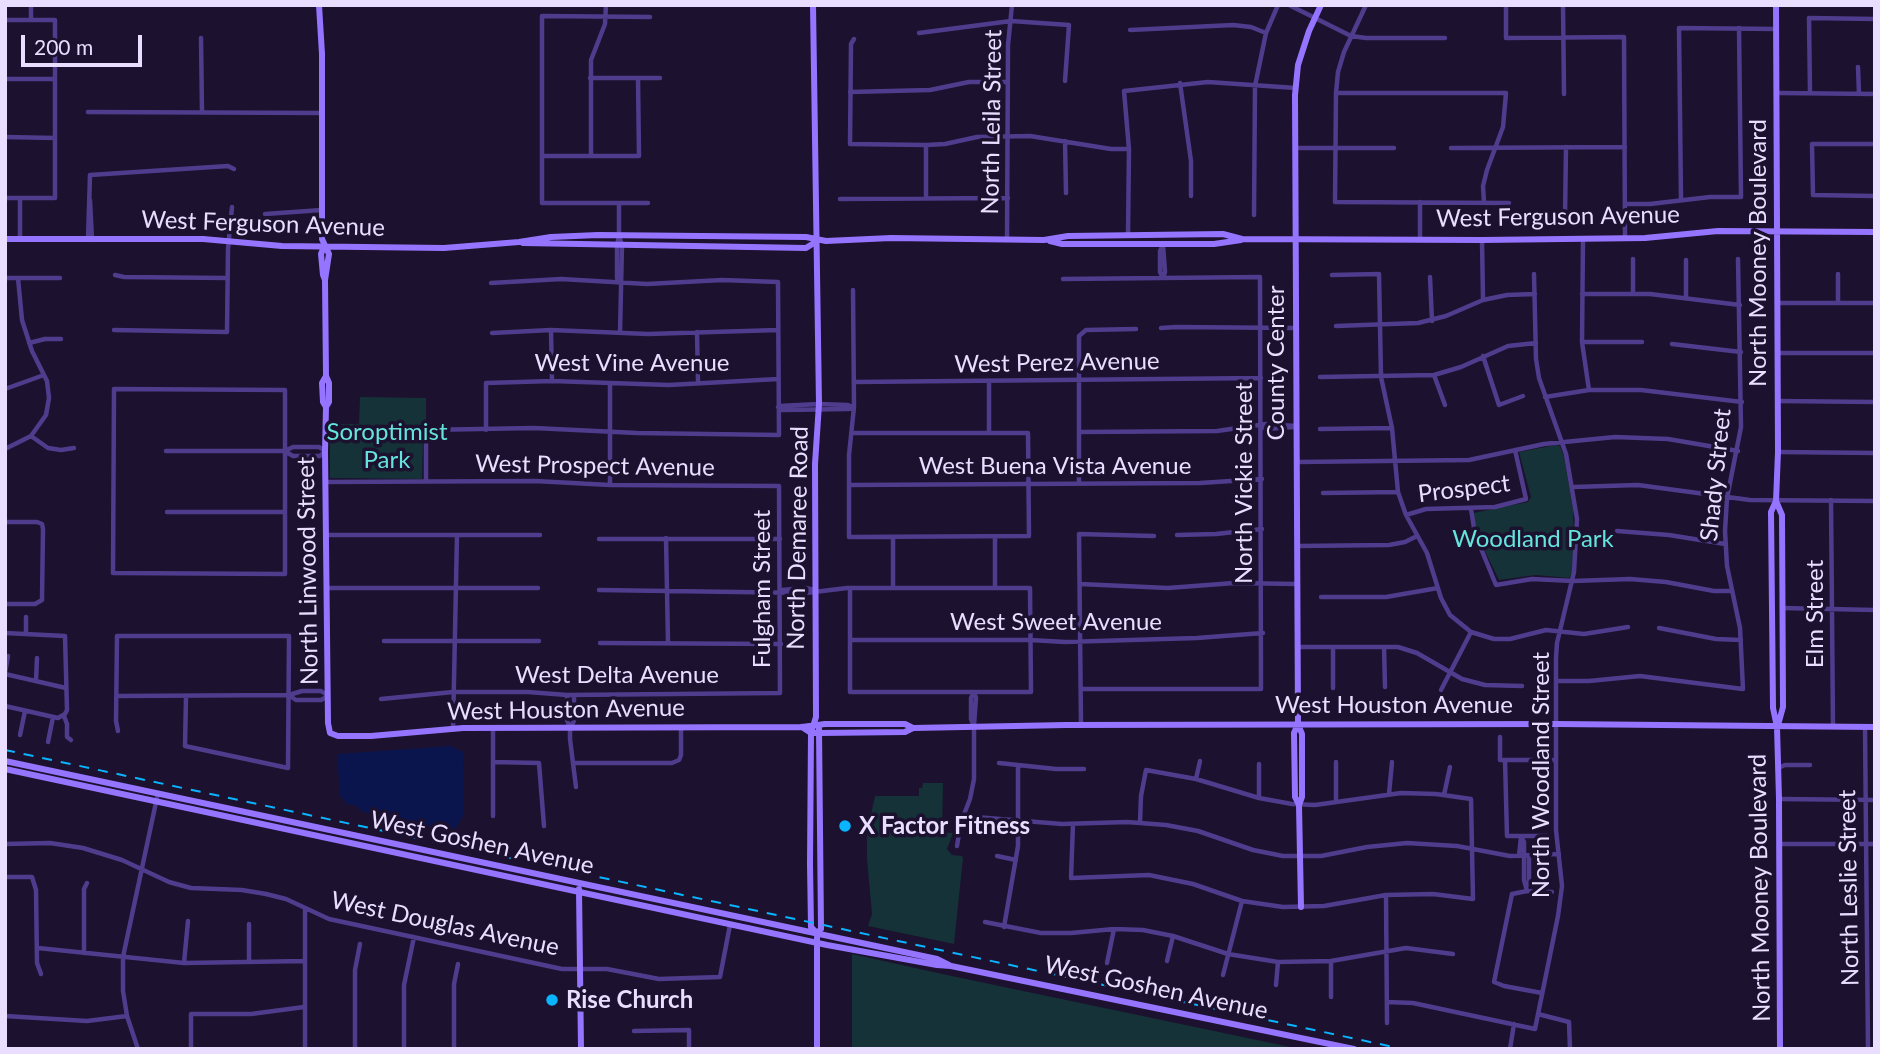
<!DOCTYPE html>
<html>
<head>
<meta charset="utf-8">
<style>
  body { margin:0 }
  #map { position:relative; width:1880px; height:1054px; overflow:hidden; background:#1c112e; font-family:Lato,sans-serif }
  canvas { display:block }
  .frame { position:absolute; inset:0; border:7px solid #e9deff; pointer-events:none }
  .scale { position:absolute; left:21px; top:35px; width:121px; height:32px; box-sizing:border-box; border:4px solid #e9deff; border-top:0; padding-left:9px; font-size:21px; line-height:24px; white-space:nowrap; color:#e9deff; -webkit-text-stroke:5px #1c112e; paint-order:stroke }
</style>
</head>
<body>
<div id="map">
<canvas width="1880" height="1054"></canvas>
<div class="frame"></div>
<div class="scale">200 m</div>
</div>
<script>
const context = document.querySelector('canvas').getContext('2d');
context.lineJoin = 'round';
function fill(path, color) {
  context.fillStyle = color;
  context.fill(path, 'evenodd');
}
function shape(rows) {
  const path = new Path2D();
  for (const r of rows) {
    path.moveTo(r[0], r[1]);
    for (let i = 2; i < r.length; i += 2) path.lineTo(r[i], r[i + 1]);
  }
  return path;
}
function trace(path, color, width, dash) {
  context.strokeStyle = color;
  context.lineWidth = width;
  context.lineCap = dash ? 'butt' : 'round';
  context.setLineDash(dash || []);
  context.stroke(path);
}
function write(font, color, halo, rows, align = 'center') {
  context.font = font + ' Lato,sans-serif';
  context.lineWidth = 7;
  context.setLineDash([]);
  context.textBaseline = 'middle';
  context.strokeStyle = halo;
  context.fillStyle = color;
  for (const [text, x, y, turn = 0] of rows) {
    context.save();
    context.translate(x, y);
    context.rotate((+turn || 0) * Math.PI / 180);
    context.textAlign = isNaN(turn) ? turn : align;
    if (halo) context.strokeText(text, 0, 0);
    context.fillText(text, 0, 0);
    context.restore();
  }
}
const green = shape([
  [360,397,426,398,426,425,421,432,423,438,422,479,330,478,330,424,359,424],
  [1556,445,1560,446,1564,456,1573,509,1574,543,1572,574,1569,578,1536,575,1499,580,1477,535,1473,513,1528,502,1531,497,1519,452],
  [923,783,943,783,942,832,953,833,947,849,952,855,962,856,963,858,954,944,868,926,872,914,867,859,867,832,875,796,919,796,919,788,922,788],
  [852,954,947,975,1300,1049,852,1049]
]);
const water = shape([
  [451,746,463,752,464,814,456,828,449,830,367,813,361,811,357,806,347,804,340,796,337,754]
]);
const street = shape([
  [1289,5,1351,36,1366,38,1445,38],
  [1366,5,1344,52,1338,72,1336,93,1335,202,1509,203],
  [1506,5,1506,38,1624,37,1625,238],
  [1563,5,1564,94],
  [5,20,55,20,55,198,5,198],
  [31,20,31,5],
  [1130,30,1233,25,1251,27,1266,33],
  [919,33,1011,21,1069,25,1065,81],
  [201,38,202,112],
  [854,39,851,44,850,144,926,145,945,144,977,137,1030,136,1111,149,1129,149],
  [1858,67,1859,94],
  [590,78,660,78],
  [5,79,55,79],
  [1180,83,1191,161,1191,196],
  [850,92,930,90,969,82,1008,82],
  [1336,93,1506,93,1503,127,1487,170,1483,186,1484,203],
  [1778,93,1875,94],
  [1810,93,1809,18,1875,19],
  [88,112,322,113],
  [5,137,55,138],
  [1065,141,1066,193],
  [1875,144,1812,144,1813,195,1875,196],
  [926,145,926,198],
  [1295,148,1394,148],
  [1451,148,1625,147],
  [542,156,639,156,638,78],
  [591,156,591,60,605,24,606,5],
  [840,199,1008,198],
  [1681,199,1679,28,1776,29],
  [90,200,92,240],
  [1420,202,1420,239],
  [619,203,619,236,622,245,620,333],
  [648,203,542,203,542,16,650,17],
  [1626,204,1650,204,1710,197,1741,197,1739,28],
  [265,214,322,210],
  [1254,215,1255,86,1266,33,1278,5],
  [1565,217,1566,147],
  [1128,235,1129,149,1124,91,1208,82,1296,88],
  [20,239,20,198],
  [88,239,90,175,228,166,234,169],
  [1583,239,1582,342,1589,390],
  [1007,240,1008,45,1012,5],
  [1482,240,1483,300],
  [1163,245,1160,251,1160,272,1163,278],
  [1633,259,1633,293],
  [1686,260,1686,297],
  [115,275,124,277,227,278],
  [1332,275,1379,274,1381,377,1392,428,1398,492,1406,515,1427,553,1441,598,1450,615,1471,632,1494,639,1510,639,1546,630,1584,634,1628,627],
  [1430,277,1432,321],
  [5,278,60,278],
  [1163,278,1165,272,1163,245],
  [1063,279,1260,277,1261,689,1081,689],
  [619,282,617,278,617,245,619,236],
  [1582,294,1650,294,1740,305],
  [1778,303,1875,303],
  [1838,303,1838,274],
  [1336,326,1418,323,1446,316,1483,300,1507,295,1535,294],
  [1161,328,1176,327,1295,328],
  [114,330,227,332,228,249,232,207],
  [551,330,552,381],
  [697,332,698,382],
  [492,333,551,330,648,334,778,330],
  [1582,342,1642,342],
  [29,343,45,339,61,339],
  [1672,344,1741,352],
  [1778,353,1875,353],
  [1483,356,1499,405,1523,396],
  [1434,375,1445,405],
  [1320,377,1434,375,1461,367,1508,346,1536,343],
  [855,382,1261,378],
  [989,382,989,433],
  [5,389,44,375],
  [114,389,285,390,285,574,113,573,114,389],
  [1545,397,1589,390,1641,390,1742,402],
  [1778,401,1875,402],
  [779,406,819,404,848,405,853,407],
  [778,407,783,410,848,409,854,407],
  [1262,427,1266,429,1294,427],
  [1320,429,1392,428],
  [486,430,486,383,552,381,669,385,778,379],
  [1079,432,1217,431,1266,424,1296,426],
  [852,433,1028,433,1029,536,849,537,849,455,854,407,853,290],
  [31,436,48,448,61,450,74,448],
  [5,449,31,436,46,415,49,398,47,381,32,351,22,320,18,278],
  [166,451,285,451,293,447,319,447,324,450],
  [286,452,293,456,320,456,325,451],
  [1778,452,1875,453],
  [1297,462,1469,460,1544,444,1615,437,1668,439,1738,451],
  [326,482,535,481,610,485,779,486,780,693,567,695,528,692,453,692,381,699],
  [426,482,426,430,534,428,637,433,779,435,778,282,722,280,647,284,561,279,491,283],
  [1079,483,1079,336,1086,330,1136,329],
  [610,485,610,385],
  [849,485,1200,483,1262,479],
  [1573,487,1638,485,1750,500,1875,501],
  [1323,493,1398,492],
  [1831,500,1833,727],
  [1471,509,1475,534,1496,585,1532,579,1573,581,1630,579,1666,582,1714,591,1732,591],
  [167,512,285,512],
  [1406,515,1426,509,1495,507,1526,499,1515,450],
  [5,522,37,522,42,524,43,529,42,600,35,604,5,604],
  [1617,531,1669,535,1725,544],
  [326,535,540,535],
  [1177,535,1216,534,1262,529],
  [995,537,995,588],
  [666,538,668,643],
  [599,539,780,539],
  [1297,546,1389,545,1405,542,1417,536],
  [1080,584,1168,588,1234,583,1297,584],
  [328,588,538,588],
  [893,588,893,537],
  [599,590,806,593,847,588,1030,588,1031,692,850,692,850,588],
  [782,590,806,588,815,590],
  [1321,597,1386,597,1438,588],
  [1782,608,1875,610],
  [26,617,26,634],
  [1659,628,1716,639,1741,640],
  [5,633,65,636,67,710,65,714,58,718,5,706],
  [850,640,1030,640,1065,642,1197,638,1263,633],
  [384,641,539,641],
  [600,643,781,644],
  [1298,647,1398,647,1417,653,1462,679,1485,685,1522,686],
  [1384,647,1385,687],
  [5,673,8,656],
  [5,674,66,688],
  [36,681,37,658],
  [1556,681,1589,681,1640,676,1743,689,1740,628,1727,566,1725,531,1727,498,1741,427,1738,259],
  [1333,688,1333,647],
  [1441,690,1471,632],
  [974,692,976,698,974,725],
  [567,695,567,720,570,727],
  [574,695,574,721,570,728,570,739,576,787],
  [117,696,289,695,302,691,321,691,327,695],
  [290,696,296,700,321,700,328,696],
  [64,716,67,724,67,737,71,740],
  [1081,725,1079,534,1154,536],
  [1865,727,1868,1049],
  [493,728,493,816],
  [453,729,457,535],
  [118,731,116,721,117,636,289,636,288,768,185,746,186,696],
  [20,735,25,711],
  [1500,737,1500,760,1556,760],
  [48,742,53,717],
  [1505,760,1507,836,1547,836],
  [493,762,539,763,544,826],
  [1336,762,1336,802],
  [573,763,672,763,679,760,681,755,681,728],
  [999,763,1056,769,1084,769],
  [1259,764,1259,798],
  [1778,768,1785,765,1810,765],
  [1196,779,1200,761],
  [1389,794,1392,762],
  [1444,795,1450,767],
  [1779,799,1875,800],
  [963,816,1062,824,1127,822,1166,825,1198,831,1253,850,1283,856,1321,856,1367,847,1407,843,1457,846,1510,856,1559,854],
  [1073,824,1071,878,1149,875,1193,884,1242,901,1283,907,1324,906,1386,895,1433,894,1473,899,1471,799,1436,794,1401,793,1315,805,1292,804,1259,798,1196,779,1146,770,1141,796,1140,822],
  [5,844,50,843,83,848,122,860,169,882,191,888,242,890,266,894,286,899,329,919,562,969,607,969,659,979,720,977,730,925],
  [1779,844,1875,844],
  [957,846,961,822,970,799,974,779,974,727,971,719,971,698,974,692],
  [997,856,1016,860],
  [1519,856,1521,837,1524,842,1524,880,1527,891,1552,892],
  [5,877,32,877,36,890,37,963,41,974],
  [1527,885,1529,882,1529,857],
  [1527,891,1512,894,1494,982,1504,986,1542,993],
  [1386,895,1387,1023],
  [985,922,1041,933,1071,933,1114,929,1143,930,1173,936,1228,954,1278,962,1331,961,1406,948,1453,954],
  [249,924,249,961],
  [1004,927,1018,846,1018,765],
  [38,948,184,963,305,961],
  [84,953,84,889,87,883],
  [1167,961,1173,936],
  [1331,961,1331,997],
  [184,963,188,921],
  [1107,963,1114,929],
  [1223,975,1242,901],
  [1276,985,1278,962],
  [1387,1002,1413,1003,1535,1029,1558,916,1562,886,1556,830,1556,658,1557,643,1574,572,1577,519,1566,454,1539,378,1536,359,1534,274],
  [1538,1014,1569,1022,1570,1049],
  [5,1016,87,1021,127,1016],
  [634,1031,689,1030,689,1049],
  [138,1049,127,1016,123,991,123,957,158,793],
  [191,1049,191,1014,251,1014,304,1007],
  [305,1049,305,909],
  [355,1049,355,970,360,944],
  [404,1049,404,985,414,937],
  [454,1049,454,984,458,964],
  [1510,1049,1514,1024]
]);
const secondary = shape([
  [319,5,322,54,322,239,329,254,325,280,326,376,329,383,329,402,326,407,325,451,328,723,330,733,338,736,371,736,463,728,802,727,825,724,905,724,913,728],
  [813,5,819,404,815,464,816,717,811,733,810,864,811,927,817,933],
  [1776,5,1778,452,1776,501,1771,512,1773,708,1777,727,1779,799,1780,1049],
  [5,239,203,239,282,246,444,248,519,242,551,237,598,235,806,237,826,241,891,238,1044,240,1068,236,1223,234,1242,239,1482,240,1645,238,1718,231,1875,232],
  [1050,241,1062,244,1214,244,1241,240],
  [523,243,806,248,817,241],
  [324,247,321,254,323,275,325,280],
  [326,376,322,383,323,402,326,407],
  [1776,501,1782,515,1783,707,1778,725],
  [1298,724,1302,734,1302,797,1299,805,1301,907],
  [802,727,811,733,820,733,905,732,913,728,1066,725,1556,724,1875,727],
  [5,761,937,959,949,965],
  [5,769,827,945,937,965,951,966,1354,1049],
  [1299,805,1295,797,1294,733,1298,724,1295,95,1298,65,1309,31,1321,5],
  [579,889,581,1049],
  [817,1049,817,933,821,929,819,729]
]);
const rail = shape([
  [5,750,1403,1049]
]);
const markers = [
  [845,826,7,"#0ab4ff"],
  [552,1000,7,"#0ab4ff"]
];
const streetNames = [
  ["North Leila Street",992,122,-89],
  ["West Ferguson Avenue",1558,217,-1],
  ["West Ferguson Avenue",263,224,2],
  ["North Mooney Boulevard",1758,253,-90],
  ["West Vine Avenue",632,363],
  ["West Perez Avenue",1057,363,-1],
  ["County Center",1276,363,-90],
  ["West Prospect Avenue",595,466,1],
  ["West Buena Vista Avenue",1055,466],
  ["Shady Street",1716,475,-84],
  ["North Vickie Street",1244,483,-90],
  ["Prospect",1464,489,-7],
  ["North Demaree Road",798,538,-89],
  ["North Linwood Street",308,571,-91],
  ["Fulgham Street",762,589,-90],
  ["Elm Street",1815,614,-90],
  ["West Sweet Avenue",1056,622],
  ["West Delta Avenue",617,675],
  ["West Houston Avenue",1394,705],
  ["West Houston Avenue",566,710,-1],
  ["North Woodland Street",1541,775,-90],
  ["West Goshen Avenue",482,843,12],
  ["North Mooney Boulevard",1760,888,-91],
  ["North Leslie Street",1849,888,-91],
  ["West Douglas Avenue",445,924,12],
  ["West Goshen Avenue",1156,988,12]
];
const parkNames = [
  ["Soroptimist",387,432],
  ["Park",387,460],
  ["Woodland Park",1533,539]
];
const poiNames = [
  ["X Factor Fitness",859,826],
  ["Rise Church",566,1000]
];
fill(green, '#143238');
fill(water, '#0a154e');
trace(street, '#503c8d', 4.5);
trace(secondary, '#9575ff', 6);
trace(rail, '#0ab4ff', 2, [10, 9]);
for (const [x, y, r, color] of markers) {
  const dot = new Path2D();
  dot.arc(x, y, r, 0, 2 * Math.PI);
  context.fillStyle = color;
  context.fill(dot);
  trace(dot, '#1c112e', 2.5);
}
write('24px', '#e9deff', '#1c112e', streetNames);
write('24px', '#65e4de', '#1c112e', parkNames);
write('bold 24px', '#e9deff', '#1c112e', poiNames, 'left');
</script>
</body>
</html>
